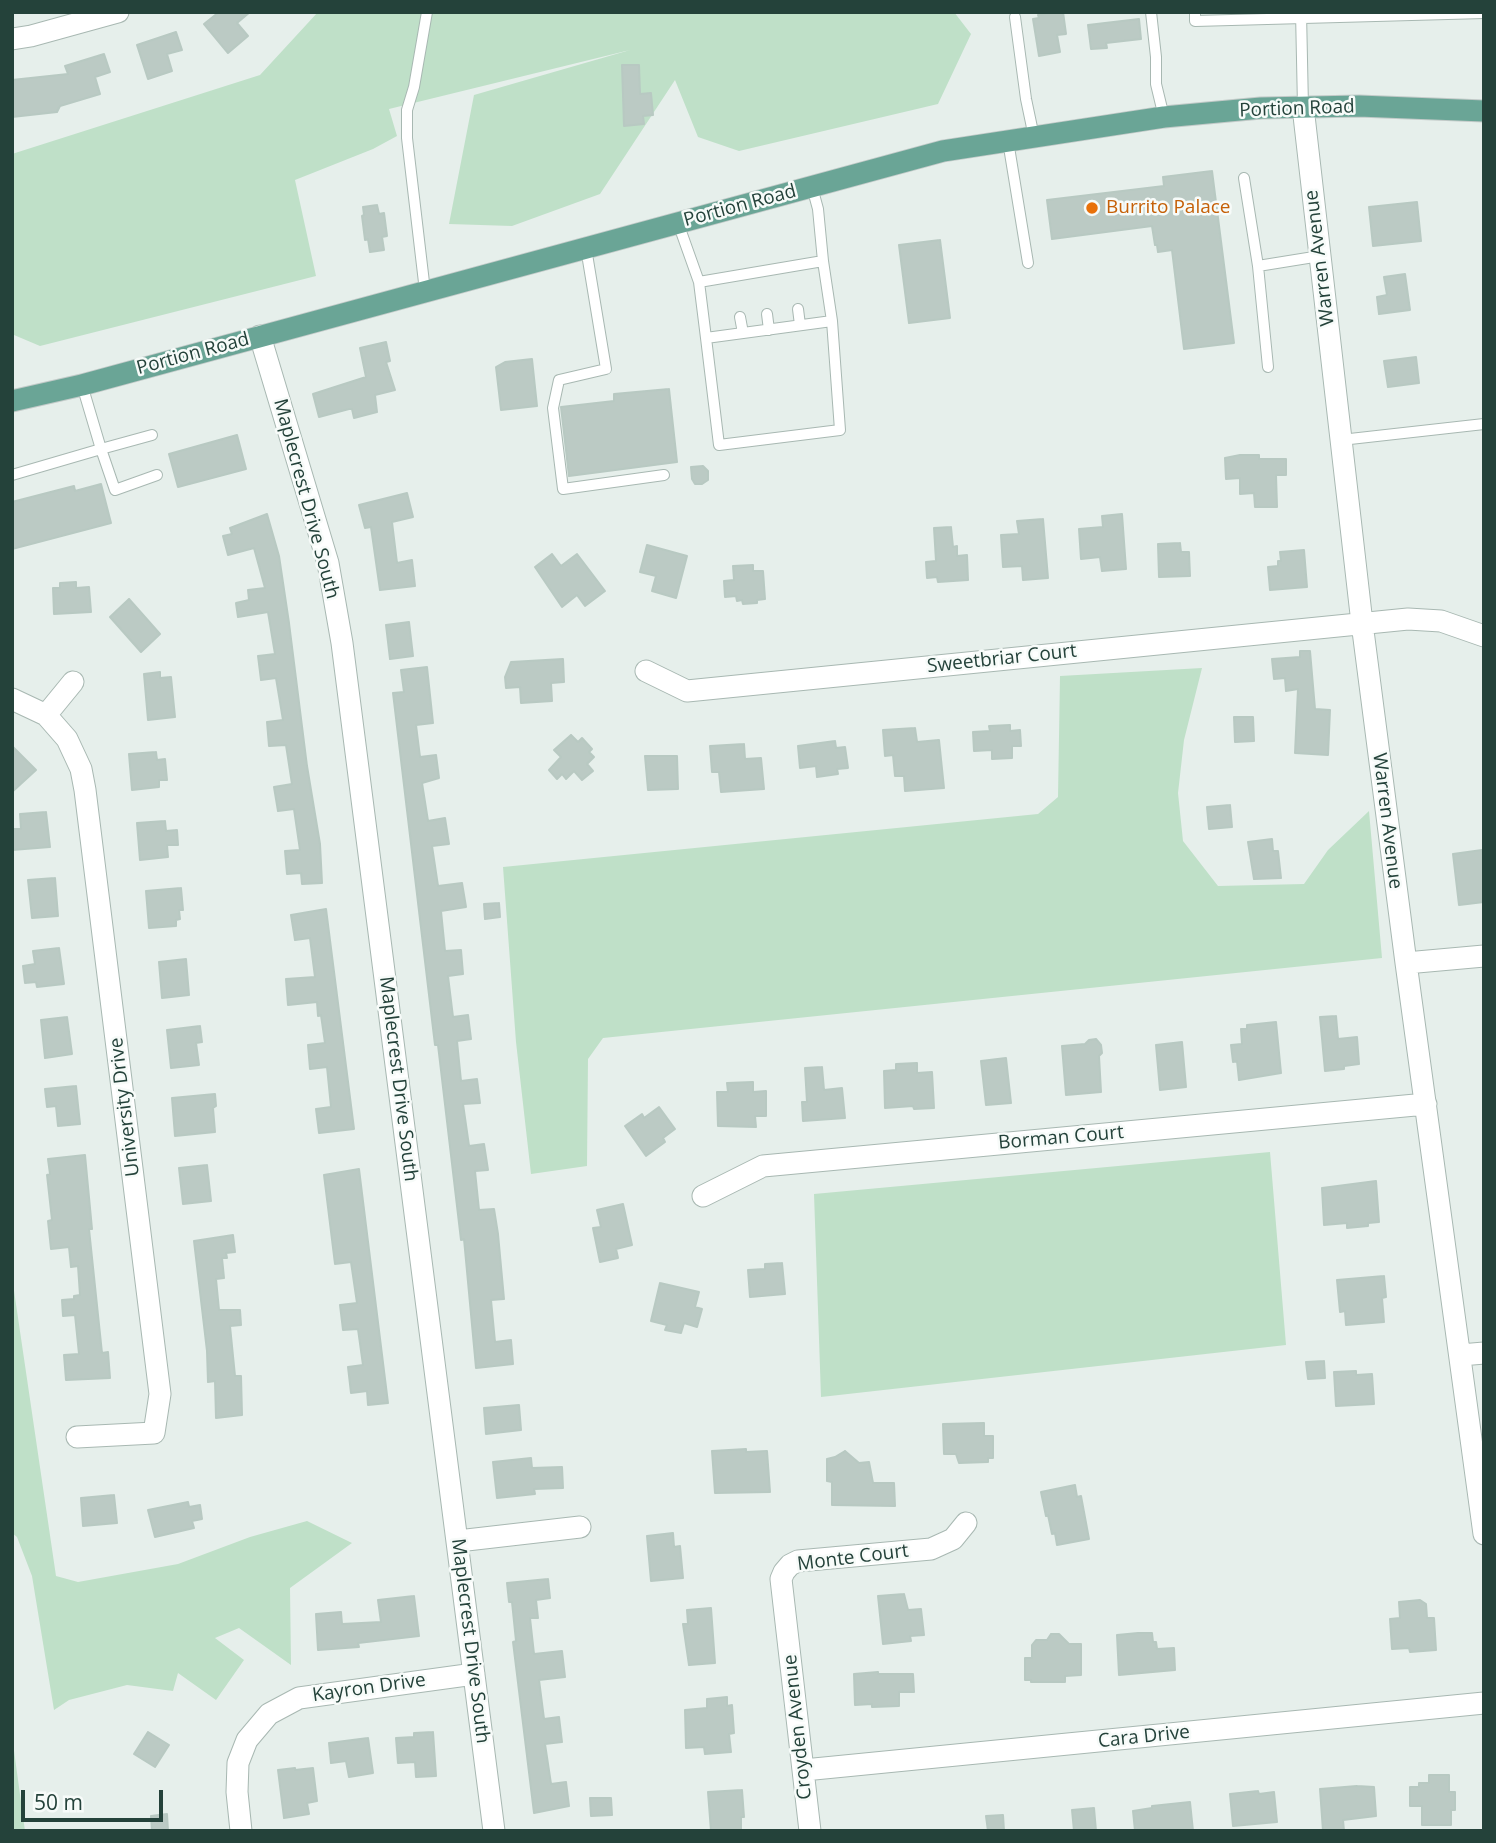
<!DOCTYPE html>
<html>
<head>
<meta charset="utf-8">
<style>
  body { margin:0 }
  #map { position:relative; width:1496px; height:1843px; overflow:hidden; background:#e6efeb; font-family:"Open Sans",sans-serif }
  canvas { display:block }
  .frame { position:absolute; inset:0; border:14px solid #24423a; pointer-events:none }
  .scale { position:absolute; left:21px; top:1790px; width:142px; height:32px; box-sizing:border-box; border:4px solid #24423a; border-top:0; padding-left:9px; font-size:21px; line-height:24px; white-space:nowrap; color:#24423a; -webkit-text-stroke:5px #f7fbf9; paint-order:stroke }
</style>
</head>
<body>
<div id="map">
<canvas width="1496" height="1843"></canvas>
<div class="frame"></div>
<div class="scale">50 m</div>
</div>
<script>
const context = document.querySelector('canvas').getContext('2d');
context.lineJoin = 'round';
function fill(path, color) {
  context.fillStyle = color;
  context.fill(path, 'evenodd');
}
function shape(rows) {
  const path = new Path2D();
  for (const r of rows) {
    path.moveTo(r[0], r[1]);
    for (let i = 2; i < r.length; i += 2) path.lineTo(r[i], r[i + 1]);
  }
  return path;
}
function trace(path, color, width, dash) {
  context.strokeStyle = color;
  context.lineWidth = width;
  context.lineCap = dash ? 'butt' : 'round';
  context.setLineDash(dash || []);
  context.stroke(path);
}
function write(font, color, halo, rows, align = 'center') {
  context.font = font + ' "Open Sans",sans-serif';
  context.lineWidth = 5;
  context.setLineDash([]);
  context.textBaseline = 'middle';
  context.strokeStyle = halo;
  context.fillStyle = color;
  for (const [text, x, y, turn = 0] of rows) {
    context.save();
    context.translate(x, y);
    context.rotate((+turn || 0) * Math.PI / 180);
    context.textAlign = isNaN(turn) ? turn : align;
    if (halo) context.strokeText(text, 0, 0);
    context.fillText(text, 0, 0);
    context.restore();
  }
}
const green = shape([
  [318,12,954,12,971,34,938,104,739,151,698,137,675,80,600,194,512,226,449,224,474,95,630,50,389,109,397,136,373,149,295,180,316,276,40,346,14,335,12,154,260,75],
  [1202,668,1184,740,1178,793,1183,841,1218,886,1304,884,1328,850,1369,811,1382,958,603,1038,588,1059,587,1166,531,1174,516,1042,503,867,1038,814,1058,797,1060,676],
  [1270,1152,1286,1345,821,1397,814,1194],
  [12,1277,56,1576,78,1582,178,1564,250,1537,307,1521,352,1543,290,1588,291,1665,239,1628,215,1638,244,1660,216,1700,178,1673,173,1691,127,1685,69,1700,54,1710,32,1576,17,1537,12,1533],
  [12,1736,25,1831,12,1831]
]);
const building = shape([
  [219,12,250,12,237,23,248,36,228,53,204,24,219,12],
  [1056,12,1063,12,1066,34,1057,35,1060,52,1039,56,1033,19,1039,18,1038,15,1056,12],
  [1139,19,1141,39,1106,43,1107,48,1091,49,1088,25,1139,19],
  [176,32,182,50,167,54,172,71,148,79,137,45,176,32],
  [104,54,110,72,95,77,100,94,60,106,57,112,12,117,12,80,68,74,65,66,104,54],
  [622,65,639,65,640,94,651,93,653,115,643,116,644,124,624,126,622,65],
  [1212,171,1234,343,1184,349,1172,250,1158,252,1157,245,1155,245,1152,226,1052,239,1047,200,1164,186,1163,177,1212,171],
  [1417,202,1421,241,1373,246,1369,207,1417,202],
  [377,205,379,214,384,213,387,236,382,237,384,250,370,252,368,239,365,240,362,216,364,215,363,207,377,205],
  [940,240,950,318,909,323,899,245,940,240],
  [1405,274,1410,310,1379,314,1377,297,1387,295,1384,277,1405,274],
  [386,342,390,361,386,362,395,390,375,395,377,412,354,418,352,409,349,409,319,417,313,394,366,377,360,348,386,342],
  [1416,357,1419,383,1388,387,1384,361,1416,357],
  [532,359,537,406,501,410,496,367,505,362,532,359],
  [669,389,677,462,569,476,561,407,614,401,614,394,669,389],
  [237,435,246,469,178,487,169,454,237,435],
  [1240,455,1259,455,1259,459,1286,459,1286,475,1276,475,1277,507,1255,507,1254,493,1240,494,1240,478,1226,479,1225,458,1240,455],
  [703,466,708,471,708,480,702,484,695,484,692,479,691,467,703,466],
  [101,484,111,523,12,549,12,502,74,486,75,491,101,484],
  [407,493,413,517,392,522,397,563,412,560,415,586,380,590,371,527,365,528,359,505,407,493],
  [267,514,279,556,289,623,307,766,320,844,322,883,302,884,301,873,287,874,285,851,300,850,294,809,278,811,274,787,292,784,286,745,269,746,267,722,283,720,276,678,261,680,258,656,275,654,268,612,238,617,236,603,249,600,248,590,265,588,254,548,228,555,223,536,232,534,230,528,267,514],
  [1122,514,1126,569,1102,571,1100,557,1081,559,1079,529,1103,527,1102,516,1122,514],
  [1043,519,1048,578,1023,580,1022,566,1003,567,1001,535,1019,534,1017,521,1043,519],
  [951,527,953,547,957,546,957,556,967,555,968,580,938,582,937,577,927,578,926,562,936,561,934,528,951,527],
  [1180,543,1181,552,1189,552,1190,576,1159,577,1158,544,1180,543],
  [647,545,687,556,676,598,652,591,656,576,640,572,647,545],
  [1304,550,1307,587,1270,590,1268,567,1278,566,1278,561,1281,561,1280,552,1304,550],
  [552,554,561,566,577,554,605,591,585,606,577,595,562,607,535,567,552,554],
  [753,565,753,571,763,571,765,599,757,600,757,603,743,604,742,600,737,601,736,596,725,597,724,581,734,580,733,566,753,565],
  [76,582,76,588,89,587,91,612,54,614,53,588,60,588,60,583,76,582],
  [129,599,160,634,141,652,110,617,129,599],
  [409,622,413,656,390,659,386,625,409,622],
  [1300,651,1310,651,1315,709,1330,710,1328,755,1295,753,1298,689,1286,691,1285,678,1274,679,1272,659,1300,657,1300,651],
  [563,659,564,682,551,683,552,701,521,703,520,687,506,688,505,677,511,662,563,659],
  [427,667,433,723,416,725,420,757,436,755,439,778,422,783,428,821,445,818,449,844,432,846,438,886,462,883,466,907,441,911,445,951,461,950,463,974,448,976,453,1017,468,1015,471,1039,457,1041,461,1081,477,1079,480,1103,463,1104,469,1146,484,1144,488,1170,475,1171,479,1210,494,1209,498,1234,504,1299,491,1300,495,1342,511,1340,513,1364,476,1368,464,1239,461,1240,438,1045,435,1045,393,693,404,692,401,670,427,667],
  [160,672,160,678,171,677,175,717,148,720,144,674,160,672],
  [1234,717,1253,717,1254,741,1235,742,1234,717],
  [1010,725,1010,731,1020,730,1021,746,1012,746,1012,758,992,759,992,750,974,751,973,732,990,731,989,726,1010,725],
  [915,728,917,742,939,740,944,788,905,791,904,776,895,776,893,755,885,756,883,730,915,728],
  [571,735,578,742,582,738,592,749,589,752,594,757,587,764,593,771,582,780,574,771,566,779,562,774,557,779,549,770,561,757,554,750,571,735],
  [835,741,836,748,845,747,848,768,837,769,838,774,817,777,816,766,800,768,798,746,835,741],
  [744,744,745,759,761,758,764,789,721,792,719,772,712,772,710,746,744,744],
  [12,746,36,770,12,792,12,746],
  [156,752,157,760,165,759,167,780,159,780,159,787,132,790,129,754,156,752],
  [645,756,677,756,678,789,648,790,645,756],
  [1230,805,1232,827,1209,829,1207,807,1230,805],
  [46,812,50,847,12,850,12,829,21,829,20,814,46,812],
  [165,821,166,831,177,830,178,845,167,845,168,857,140,860,137,823,165,821],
  [1272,839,1273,851,1278,851,1281,878,1254,879,1248,842,1272,839],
  [1482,850,1484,902,1459,905,1453,854,1482,850],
  [55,878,58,916,32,918,28,880,55,878],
  [181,888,183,910,179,910,180,919,176,920,176,926,149,928,146,891,181,888],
  [499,903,500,917,485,919,484,904,499,903],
  [326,909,354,1129,319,1133,316,1109,331,1107,327,1067,310,1069,308,1045,325,1043,321,1015,318,1016,317,1002,288,1005,286,979,315,977,310,938,295,940,291,915,326,909],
  [59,948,64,984,37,987,36,982,25,983,23,966,35,964,33,951,59,948],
  [186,959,189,995,162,998,159,962,186,959],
  [1336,1016,1338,1039,1357,1037,1359,1064,1344,1066,1344,1069,1325,1071,1320,1017,1336,1016],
  [67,1017,72,1054,45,1058,41,1020,67,1017],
  [1276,1022,1281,1073,1239,1080,1237,1061,1233,1062,1231,1045,1242,1044,1241,1029,1247,1029,1247,1025,1276,1022],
  [200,1026,202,1042,196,1043,199,1065,171,1068,167,1030,200,1026],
  [1096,1039,1101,1045,1102,1053,1099,1056,1101,1092,1066,1095,1062,1046,1085,1044,1089,1040,1096,1039],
  [1182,1042,1186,1087,1160,1090,1156,1045,1182,1042],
  [1006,1058,1011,1103,986,1105,981,1061,1006,1058],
  [917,1063,917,1073,932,1072,934,1108,914,1109,913,1106,885,1108,884,1071,896,1070,896,1064,917,1063],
  [822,1067,824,1090,842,1088,845,1118,803,1121,802,1102,807,1102,805,1068,822,1067],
  [753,1082,753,1092,766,1091,766,1116,755,1116,756,1127,718,1126,717,1092,728,1092,727,1083,753,1082],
  [76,1086,80,1124,58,1126,56,1106,47,1107,45,1089,76,1086],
  [215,1094,216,1106,213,1108,215,1132,175,1136,172,1098,215,1094],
  [659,1107,675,1129,663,1138,665,1142,646,1156,625,1126,642,1114,644,1118,659,1107],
  [85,1155,92,1229,89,1229,102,1353,108,1352,110,1378,66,1380,64,1355,79,1354,75,1315,63,1316,62,1300,74,1299,74,1296,80,1295,78,1266,71,1267,69,1247,51,1249,48,1221,52,1220,47,1175,50,1174,48,1159,85,1155],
  [207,1165,211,1201,183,1204,179,1168,207,1165],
  [359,1169,388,1403,368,1405,367,1391,351,1393,348,1367,363,1365,358,1329,343,1330,340,1305,357,1303,351,1262,335,1264,324,1175,359,1169],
  [1376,1181,1379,1222,1368,1223,1368,1226,1347,1228,1347,1223,1324,1225,1322,1188,1376,1181],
  [623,1204,632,1245,616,1249,618,1258,600,1262,593,1228,601,1227,597,1210,623,1204],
  [233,1235,235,1252,226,1253,227,1258,222,1258,224,1278,216,1279,219,1310,240,1310,241,1325,230,1326,235,1376,241,1376,242,1415,216,1418,215,1381,208,1382,207,1351,194,1241,233,1235],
  [782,1263,785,1294,750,1297,748,1270,765,1269,765,1264,782,1263],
  [1384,1276,1386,1297,1382,1298,1384,1322,1346,1325,1345,1311,1340,1312,1337,1280,1384,1276],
  [660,1283,699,1292,695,1307,702,1309,697,1327,684,1323,681,1333,665,1330,667,1325,651,1321,660,1283],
  [1324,1361,1325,1378,1308,1379,1306,1362,1324,1361],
  [1356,1371,1356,1375,1372,1374,1374,1404,1336,1406,1334,1372,1356,1371],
  [519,1405,521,1430,486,1434,484,1408,519,1405],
  [984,1423,984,1436,993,1436,993,1458,988,1458,988,1462,959,1463,956,1454,944,1454,943,1424,984,1423],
  [746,1449,746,1452,767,1451,770,1492,715,1493,712,1451,746,1449],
  [845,1451,859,1463,869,1462,873,1483,894,1483,895,1506,832,1505,832,1482,827,1481,827,1459,835,1457,845,1451],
  [531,1458,532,1468,562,1467,563,1488,534,1489,535,1494,497,1498,493,1462,531,1458],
  [1075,1485,1077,1497,1081,1496,1089,1539,1057,1545,1055,1533,1052,1534,1048,1515,1046,1516,1041,1492,1075,1485],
  [114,1495,117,1523,83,1526,81,1498,114,1495],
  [188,1502,189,1507,200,1505,202,1519,192,1521,194,1528,155,1537,148,1510,188,1502],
  [673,1533,674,1547,680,1546,683,1578,651,1581,647,1536,673,1533],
  [548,1579,550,1598,536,1600,538,1618,530,1618,534,1654,562,1651,565,1677,539,1680,544,1719,559,1717,562,1742,545,1744,551,1784,566,1782,569,1806,534,1813,513,1642,516,1641,512,1602,509,1602,507,1583,548,1579],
  [904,1594,908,1610,921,1609,924,1635,910,1636,911,1641,883,1644,878,1596,904,1594],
  [414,1596,419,1636,358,1643,359,1647,318,1650,316,1614,341,1612,342,1624,381,1622,378,1600,414,1596],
  [1420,1600,1426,1604,1427,1618,1434,1618,1436,1650,1410,1652,1409,1648,1392,1649,1390,1619,1400,1618,1399,1602,1420,1600],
  [711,1608,715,1663,689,1665,683,1624,688,1624,687,1610,711,1608],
  [1138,1633,1152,1633,1153,1642,1156,1642,1157,1649,1174,1648,1175,1670,1119,1675,1117,1635,1138,1633],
  [1051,1634,1059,1634,1069,1644,1081,1644,1081,1675,1065,1676,1065,1682,1031,1682,1031,1680,1025,1680,1025,1658,1032,1658,1032,1645,1036,1640,1047,1640,1051,1634],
  [878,1672,878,1674,913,1674,914,1692,899,1692,899,1706,872,1707,872,1704,855,1705,854,1674,878,1672],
  [727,1697,727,1706,732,1705,734,1733,729,1734,731,1752,705,1754,704,1747,686,1748,685,1710,707,1708,707,1699,727,1697],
  [148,1732,169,1745,155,1767,134,1754,148,1732],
  [433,1732,436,1776,416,1777,415,1762,398,1763,396,1738,414,1737,414,1733,433,1732],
  [368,1738,373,1773,349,1777,346,1761,331,1763,329,1743,368,1738],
  [295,1768,295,1770,313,1768,317,1801,307,1803,309,1814,284,1818,278,1770,295,1768],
  [1429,1775,1449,1775,1449,1792,1455,1792,1455,1810,1451,1810,1451,1825,1422,1825,1422,1806,1410,1806,1410,1787,1419,1787,1419,1783,1429,1783,1429,1775],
  [1357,1786,1374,1787,1376,1816,1343,1820,1344,1831,1323,1831,1320,1789,1357,1786],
  [742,1790,744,1817,741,1817,741,1831,711,1831,708,1792,742,1790],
  [1258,1791,1259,1794,1274,1792,1277,1822,1233,1826,1230,1794,1258,1791],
  [590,1798,611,1798,612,1815,591,1816,590,1798],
  [1190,1802,1193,1831,1135,1831,1133,1811,1152,1808,1152,1806,1190,1802],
  [1094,1808,1096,1831,1074,1831,1072,1810,1094,1808],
  [167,1814,168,1831,152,1831,151,1816,167,1814],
  [1003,1815,1004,1831,988,1831,986,1816,1003,1815]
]);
const lane = shape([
  [1151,12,1156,57,1156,84,1164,117],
  [1195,12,1195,21,1484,13],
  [1301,12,1303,107],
  [1015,17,1026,99,1034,137],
  [1008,141,1028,263],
  [1244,178,1258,266,1320,256],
  [678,223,699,282,823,261,818,209,812,187],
  [586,248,606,369,559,380,553,408,563,489,664,475],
  [1258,266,1268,367],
  [699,282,706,338,832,321,823,261],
  [425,291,407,138,407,110,414,87,427,12],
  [798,309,800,325],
  [767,314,769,330],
  [740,317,743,333],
  [706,338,719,445,840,430,832,321],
  [152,435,101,449,115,490,157,475],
  [1341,440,1484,424],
  [12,475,101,449,82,385]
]);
const street = shape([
  [12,39,31,36,118,12],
  [1303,107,1362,623,1406,963,1484,1534],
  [260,336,328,563,342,643,494,1831],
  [646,671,687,691,1408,619,1441,621,1484,636],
  [12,699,46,715,67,739,81,769,85,790,160,1394,154,1433,77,1437],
  [46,715,73,682],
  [1406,963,1484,956],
  [703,1196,763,1166,1426,1104],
  [1461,1355,1484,1353],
  [458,1541,580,1527],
  [804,1770,1484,1703],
  [241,1831,237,1792,238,1763,247,1740,269,1714,299,1698,474,1674],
  [810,1831,781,1579,784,1572,790,1565,798,1561,931,1549,953,1539,966,1523]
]);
const primary = shape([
  [12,401,82,385,943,151,1164,117,1261,108,1359,106,1484,111]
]);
const markers = [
  [1092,208,7,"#e8710a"]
];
const streetNames = [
  ["Portion Road",1297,109,-2],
  ["Portion Road",740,206,-15],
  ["Warren Avenue",1320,258,-97],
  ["Portion Road",193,354,-15],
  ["Maplecrest Drive South",306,499,75],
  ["Sweetbriar Court",1002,659,-6],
  ["Warren Avenue",1387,821,83],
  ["Maplecrest Drive South",398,1079,83],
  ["University Drive",125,1107,-97],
  ["Borman Court",1061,1138,-5],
  ["Monte Court",853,1558,-7],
  ["Maplecrest Drive South",470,1641,83],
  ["Kayron Drive",369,1688,-8],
  ["Croyden Avenue",798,1727,-96],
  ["Cara Drive",1144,1737,-6]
];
const foodNames = [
  ["Burrito Palace",1106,208]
];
fill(green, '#bfe0c8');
fill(building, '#bbcac4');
trace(building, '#b8c9c2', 2);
trace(lane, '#a8b8b2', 12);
trace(street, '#a8b8b2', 23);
trace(primary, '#c2cac8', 23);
trace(lane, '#fff', 10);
trace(street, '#fff', 21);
trace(primary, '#6aa596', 21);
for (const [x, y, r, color] of markers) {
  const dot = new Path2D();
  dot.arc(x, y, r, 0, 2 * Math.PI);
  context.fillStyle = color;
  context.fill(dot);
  trace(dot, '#f7fbf9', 2.5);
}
write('19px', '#24423a', '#f7fbf9', streetNames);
write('19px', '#c56008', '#f7fbf9', foodNames, 'left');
</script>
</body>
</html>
